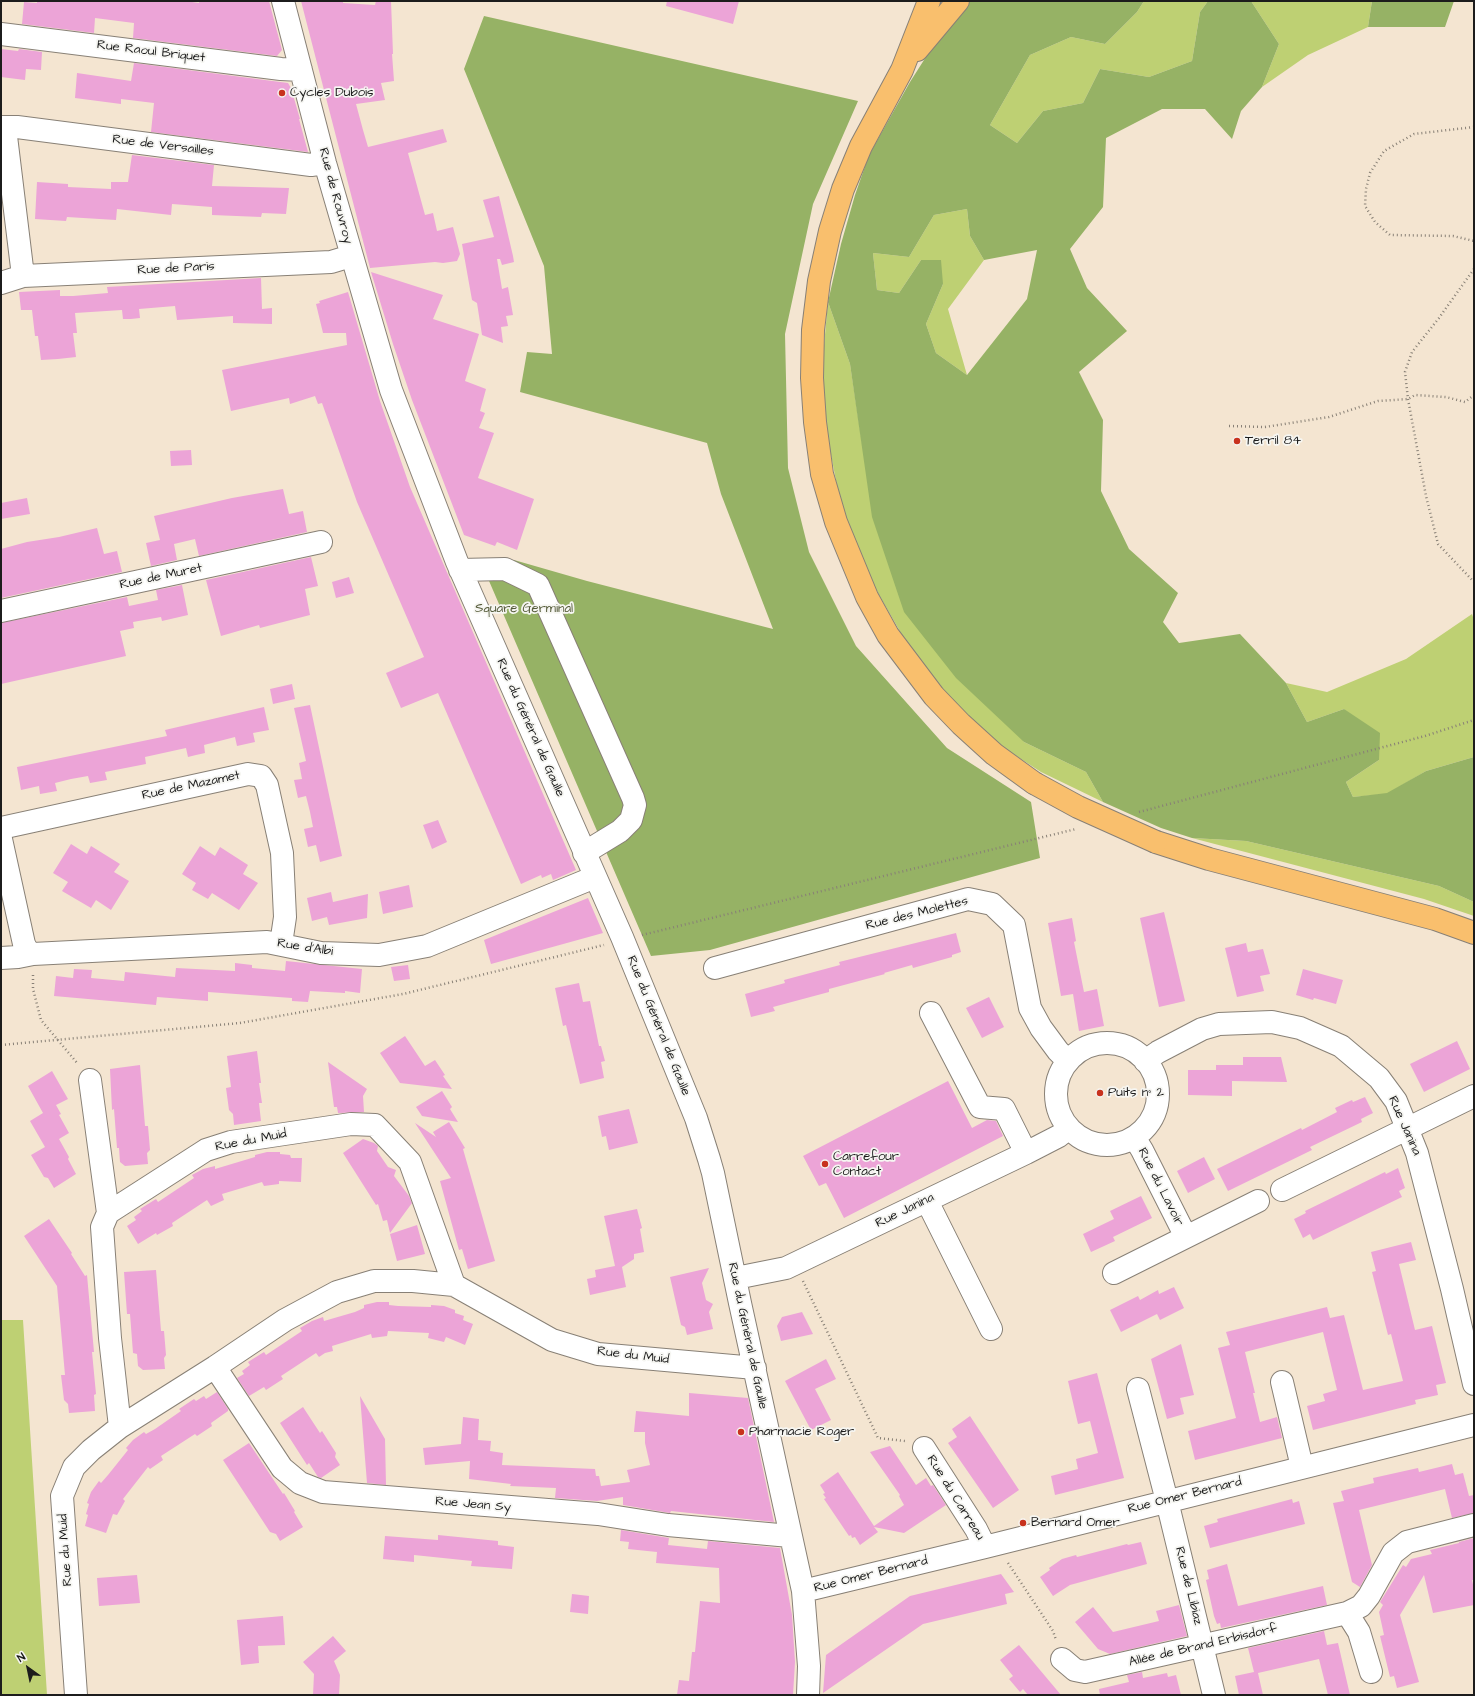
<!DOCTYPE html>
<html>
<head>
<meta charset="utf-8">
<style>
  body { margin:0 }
  #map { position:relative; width:1475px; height:1696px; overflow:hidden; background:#f4e5d1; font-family:"Architects Daughter",sans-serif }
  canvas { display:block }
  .frame { position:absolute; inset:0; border:2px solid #1c1c1c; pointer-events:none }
  .north { position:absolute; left:8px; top:1648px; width:40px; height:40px; -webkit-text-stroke:3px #f6f6f2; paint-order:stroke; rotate:327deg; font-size:11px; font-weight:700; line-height:16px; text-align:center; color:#1c1c1c }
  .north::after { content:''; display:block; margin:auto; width:14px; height:18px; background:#1c1c1c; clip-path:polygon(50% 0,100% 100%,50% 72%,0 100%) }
</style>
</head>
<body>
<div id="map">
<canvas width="1475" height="1696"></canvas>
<div class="frame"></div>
<div class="north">N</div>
</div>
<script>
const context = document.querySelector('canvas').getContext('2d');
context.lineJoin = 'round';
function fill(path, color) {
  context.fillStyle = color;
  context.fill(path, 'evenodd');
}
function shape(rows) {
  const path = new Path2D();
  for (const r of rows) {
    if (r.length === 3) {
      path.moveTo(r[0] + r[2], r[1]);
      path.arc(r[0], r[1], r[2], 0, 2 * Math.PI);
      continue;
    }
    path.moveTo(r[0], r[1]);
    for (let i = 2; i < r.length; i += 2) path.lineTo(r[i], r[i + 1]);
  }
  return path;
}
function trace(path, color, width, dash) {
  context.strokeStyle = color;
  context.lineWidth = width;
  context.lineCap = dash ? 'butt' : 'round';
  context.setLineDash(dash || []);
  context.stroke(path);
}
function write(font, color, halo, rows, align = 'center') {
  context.font = font + ' "Architects Daughter",sans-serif';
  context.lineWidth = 3.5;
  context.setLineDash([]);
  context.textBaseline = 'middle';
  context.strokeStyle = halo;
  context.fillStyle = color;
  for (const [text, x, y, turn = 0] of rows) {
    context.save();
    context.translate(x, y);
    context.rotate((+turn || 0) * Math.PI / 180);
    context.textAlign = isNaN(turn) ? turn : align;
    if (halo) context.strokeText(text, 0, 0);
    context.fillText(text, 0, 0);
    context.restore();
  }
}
const green = shape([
  [1144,1,1208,1,1200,12,1192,61,1149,77,1100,69,1083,103,1043,111,1017,143,990,125,1030,55,1071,37,1105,44,1137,12],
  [1251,1,1372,1,1368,27,1308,55,1262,87,1279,44],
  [967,209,970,236,984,260,948,309,967,375,936,353,926,324,943,284,921,260,899,293,877,290,873,253,909,257,934,215],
  [828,302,850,364,862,443,1024,742,1086,772,1103,802,1041,772,1001,746,969,718,942,689,906,642,878,593,859,555,839,496,826,429,822,367],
  [1472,614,1474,620,1474,757,1426,771,1387,794,1353,797,1346,782,1379,760,1344,709,1307,722,1286,683,1327,692,1406,659],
  [1192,838,1246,841,1439,886,1474,902,1474,916,1424,899],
  [1,1320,23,1320,47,1695,1,1695]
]);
const forest = shape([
  [968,1,1144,1,1137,12,1105,44,1071,37,1030,55,990,125,1017,143,1043,111,1083,103,1100,69,1149,77,1192,61,1200,12,1208,1,1251,1,1279,44,1262,87,1241,111,1232,139,1205,109,1162,109,1106,138,1103,207,1070,249,1087,288,1127,331,1079,372,1103,420,1101,491,1129,549,1178,593,1163,622,1179,643,1240,634,1286,683,1307,722,1344,709,1380,733,1379,760,1346,782,1353,797,1387,793,1426,771,1474,757,1474,902,1439,886,1246,841,1192,838,1161,828,1103,802,1086,772,1024,742,956,678,904,612,872,517,850,364,828,302,841,244,855,195,869,155,910,82,938,38],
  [967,209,970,236,984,260,1037,250,1027,299,967,375,936,353,926,324,943,284,941,260,921,260,899,293,877,290,873,253,909,257,934,215],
  [1372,1,1454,1,1445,27,1368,27],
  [484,16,858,101,813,204,785,334,788,468,809,552,856,646,947,748,1031,802,1040,858,710,950,651,956,483,567,494,560,514,560,587,581,773,629,721,494,707,443,520,392,527,352,552,354,544,266,464,69]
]);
const building = shape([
  [37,1,185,1,199,3,199,1,269,1,282,50,277,56,133,38,134,23,95,18,94,33,22,24,24,2,37,3],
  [301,1,343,1,343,3,375,5,376,1,391,1,393,54,392,54,394,81,381,83,385,100,356,104,363,130,368,147,443,129,447,142,408,153,425,215,433,213,437,231,453,227,460,254,457,261,443,263,435,262,370,268],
  [667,1,739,1,733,24,666,6],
  [1,49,18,51,19,49,42,52,41,70,26,69,25,80,1,77],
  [134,63,288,83,291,88,300,119,299,119,308,152,151,132,154,103,121,99,121,104,75,98,77,73,131,81],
  [132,155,214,165,212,186,289,188,286,214,262,213,261,217,212,215,212,207,172,204,171,215,117,209,116,220,67,217,66,221,35,219,37,182,68,184,68,187,111,189,111,182,128,182],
  [499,196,513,256,514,262,502,265,500,259,497,259,502,289,508,287,513,315,506,316,508,326,501,327,503,343,482,335,477,303,472,300,462,244,494,237,483,200],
  [371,272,443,295,433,319,479,334,465,381,486,389,480,411,485,413,479,428,494,433,478,478,534,499,517,550,497,542,495,546,464,535,412,400,393,344],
  [261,278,262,309,272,308,272,324,233,323,233,316,177,320,175,306,139,309,140,318,131,319,123,319,122,310,75,313,77,333,73,333,76,357,58,359,41,360,38,336,35,336,32,310,21,310,19,292,60,290,60,296,73,296,108,293,107,287],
  [348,292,380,401,410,487,576,870,553,880,551,874,542,878,541,875,521,884,438,693,401,708,386,673,424,657,357,502,322,403,318,404,315,396,290,404,289,398,231,411,222,370,347,345,346,333,323,333,316,304,320,303,319,301],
  [191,450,192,465,171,466,170,451],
  [283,489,289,514,303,511,307,532,199,556,195,539,174,544,177,560,151,566,146,543,160,540,154,516,232,498],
  [27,498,30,514,1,519,1,503],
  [97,528,104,554,117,551,122,572,1,598,1,549,27,542,59,537],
  [311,557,318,586,305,589,310,615,260,628,259,625,221,636,206,580],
  [349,577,354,593,336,598,332,582],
  [182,585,188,615,162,621,161,617,133,622,134,628,120,631,126,656,1,684,1,623,127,597,129,606,158,600,156,590],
  [292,684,295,699,273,704,270,689],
  [310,705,342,856,320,862,316,845,308,847,304,829,313,827,310,812,306,796,298,798,294,780,302,779,299,763,306,761,294,708],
  [264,707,269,730,253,733,255,742,237,746,235,737,204,745,205,753,196,755,188,757,186,748,145,757,146,764,105,772,107,780,90,783,88,776,71,779,55,783,57,791,40,794,39,786,21,790,17,767,167,736,165,730],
  [438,820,447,842,432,849,423,825],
  [71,844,87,854,91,846,120,864,114,872,129,881,111,910,96,900,91,908,62,891,68,882,53,873],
  [200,846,215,856,220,847,248,865,243,874,258,883,239,910,212,893,208,899,192,890,196,883,182,874],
  [409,885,413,907,383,914,379,892],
  [331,892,333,902,368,894,367,918,329,925,327,917,312,921,307,898],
  [588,898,603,933,491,964,484,940],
  [1164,912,1185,1001,1159,1007,1140,918],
  [1072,918,1076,941,1074,942,1084,992,1097,989,1104,1026,1079,1031,1073,994,1061,996,1048,923],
  [956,933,961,952,952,955,952,957,913,968,912,965,884,973,885,974,829,989,829,992,773,1007,775,1011,751,1017,745,994,785,983,784,980,840,965,839,962],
  [1246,943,1248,952,1263,949,1270,974,1260,976,1264,991,1237,997,1225,948],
  [286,961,362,969,360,993,345,991,345,993,310,991,308,1002,292,1001,292,998,208,992,208,1001,157,997,156,1005,54,996,56,976,73,978,74,969,92,970,91,978,124,981,125,972,175,977,176,968,235,971,235,963,252,965,252,968,285,971],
  [408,965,410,979,394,981,391,967],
  [1303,969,1343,980,1336,1004,1314,998,1313,1000,1296,995],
  [579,983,583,1002,590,1001,599,1046,601,1046,605,1061,601,1062,604,1078,580,1084,566,1025,563,1026,555,988],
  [989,997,1004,1027,982,1038,966,1008],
  [405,1036,425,1066,435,1060,445,1075,443,1076,452,1089,400,1083,380,1053],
  [1457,1041,1470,1069,1424,1092,1410,1064],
  [257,1051,261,1083,259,1083,262,1103,259,1103,261,1121,234,1125,233,1114,229,1110,226,1088,231,1087,227,1056],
  [1243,1057,1281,1057,1287,1082,1232,1081,1232,1096,1188,1095,1188,1070,1216,1070,1216,1065,1243,1065],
  [328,1062,367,1089,363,1096,364,1112,338,1113,337,1107,334,1107],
  [140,1065,145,1126,148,1126,150,1150,147,1153,148,1164,125,1166,120,1162,119,1148,117,1148,114,1109,112,1110,110,1069],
  [52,1071,68,1099,56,1105,61,1114,59,1115,69,1133,59,1139,69,1157,68,1159,76,1174,54,1188,48,1178,44,1177,31,1155,45,1147,30,1121,43,1113,28,1086],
  [948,1081,972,1128,987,1120,996,1121,1003,1136,844,1218,826,1183,819,1186,803,1156],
  [442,1091,452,1107,450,1109,458,1122,422,1116,416,1107],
  [1365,1097,1373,1113,1361,1119,1362,1122,1310,1147,1312,1150,1228,1191,1217,1169,1301,1128,1302,1130,1337,1112,1335,1108,1352,1100,1353,1102],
  [629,1109,638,1143,609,1150,606,1136,602,1137,598,1116],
  [449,1122,465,1148,463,1149,495,1261,468,1269,462,1249,459,1250,440,1181,451,1178,415,1123,436,1137,433,1132],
  [363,1139,374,1143,378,1146,377,1151,388,1167,396,1170,394,1176,409,1196,412,1203,390,1233,387,1220,383,1221,378,1204,376,1205,343,1153],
  [267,1152,280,1152,280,1154,290,1155,291,1158,302,1158,301,1182,279,1181,279,1184,264,1186,262,1182,222,1194,224,1200,211,1206,207,1200,172,1223,173,1226,157,1235,156,1233,138,1244,127,1226,136,1220,134,1217,142,1211,140,1209,156,1199,158,1202,194,1178,192,1175,203,1169,215,1166,215,1169,255,1157,255,1155],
  [1204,1157,1215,1179,1188,1193,1177,1171],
  [1398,1168,1405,1188,1399,1191,1402,1197,1313,1240,1310,1234,1303,1238,1294,1219,1306,1213,1305,1211,1385,1172,1386,1174],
  [1141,1196,1152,1218,1113,1237,1115,1241,1091,1252,1083,1234,1114,1219,1110,1211],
  [637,1209,642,1228,640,1229,644,1252,634,1254,634,1259,622,1267,626,1287,590,1295,587,1279,596,1277,595,1270,615,1266,604,1216],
  [49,1219,72,1253,71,1254,85,1276,87,1275,94,1352,92,1352,96,1394,94,1395,95,1411,69,1413,68,1404,64,1400,61,1375,65,1375,57,1286,24,1236],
  [417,1225,425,1254,397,1261,390,1234],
  [1411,1242,1416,1260,1399,1264,1415,1330,1432,1326,1446,1383,1436,1385,1438,1395,1415,1400,1416,1404,1313,1430,1307,1406,1325,1401,1323,1394,1337,1390,1323,1332,1245,1352,1255,1393,1253,1393,1260,1422,1277,1417,1282,1438,1195,1460,1188,1431,1236,1418,1218,1348,1230,1345,1226,1332,1327,1307,1330,1318,1344,1315,1363,1390,1403,1381,1391,1334,1388,1335,1372,1272,1376,1271,1371,1252],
  [709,1268,702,1283,706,1300,713,1304,709,1312,713,1329,687,1335,685,1327,681,1325,670,1277],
  [156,1270,161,1331,164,1331,166,1355,164,1358,165,1369,143,1370,138,1366,137,1354,133,1353,130,1314,127,1314,124,1272],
  [1174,1287,1184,1308,1160,1320,1157,1314,1121,1332,1110,1310,1138,1296,1140,1300,1158,1290,1159,1294],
  [377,1302,389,1302,389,1305,398,1306,431,1307,431,1305,444,1306,455,1310,455,1313,464,1316,463,1320,473,1324,465,1345,446,1337,444,1342,428,1338,429,1333,388,1331,387,1336,372,1338,371,1334,332,1346,333,1351,325,1353,319,1357,316,1353,281,1376,283,1379,266,1390,264,1387,249,1396,237,1378,244,1374,242,1371,250,1365,248,1362,264,1352,266,1355,302,1331,300,1328,312,1321,323,1317,324,1321,355,1312,364,1308,364,1305],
  [802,1312,813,1334,781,1341,777,1326,782,1317],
  [1181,1344,1194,1395,1180,1398,1184,1414,1167,1419,1151,1359],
  [826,1359,836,1379,815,1389,831,1420,811,1430,785,1381],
  [1097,1373,1124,1478,1055,1495,1051,1476,1078,1469,1076,1459,1098,1453,1090,1421,1078,1424,1068,1381],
  [217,1392,228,1409,228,1411,211,1423,212,1426,197,1436,195,1434,161,1456,163,1460,150,1469,148,1467,123,1499,125,1501,117,1515,113,1514,106,1533,85,1526,88,1515,86,1514,89,1504,87,1503,91,1492,99,1481,101,1483,108,1475,128,1450,126,1448,133,1440,144,1432,146,1434,155,1429,181,1411,179,1409,194,1399,196,1401,204,1396,206,1399],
  [689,1393,748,1398,774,1522,671,1511,670,1513,623,1505,623,1497,597,1501,555,1498,556,1488,510,1486,511,1484,469,1479,470,1461,425,1465,423,1448,461,1444,463,1417,479,1419,478,1440,491,1441,490,1451,503,1453,502,1465,595,1469,596,1476,599,1476,601,1486,630,1482,627,1470,650,1465,645,1443,645,1432,634,1432,636,1411,689,1416],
  [360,1396,385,1439,386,1485,367,1483],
  [303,1407,320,1433,322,1431,336,1453,335,1457,340,1465,321,1478,318,1477,309,1463,307,1465,280,1423],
  [970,1416,1019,1490,993,1508,948,1443,957,1437,952,1429],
  [249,1443,283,1494,284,1493,295,1511,294,1512,303,1527,280,1541,276,1534,270,1532,223,1460],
  [890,1446,916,1485,926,1478,931,1486,933,1485,946,1505,904,1533,874,1527,878,1532,860,1545,855,1537,852,1538,851,1535,849,1536,824,1499,826,1498,823,1494,825,1493,820,1485,838,1472,874,1526,904,1505,899,1496,900,1495,870,1452],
  [1452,1464,1455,1475,1463,1473,1469,1496,1474,1495,1474,1513,1452,1518,1445,1489,1359,1510,1372,1565,1360,1587,1352,1582,1333,1503,1344,1501,1341,1491,1374,1483,1373,1478,1418,1468,1419,1472],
  [1292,1499,1293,1503,1299,1501,1305,1524,1210,1548,1204,1526,1218,1522,1217,1519],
  [621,1530,669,1538,668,1545,707,1549,708,1541,780,1548,792,1615,795,1662,793,1695,677,1695,679,1680,689,1681,692,1652,695,1652,700,1601,720,1603,719,1568,656,1563,657,1552,628,1549,629,1542,620,1541],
  [438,1535,498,1541,498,1545,514,1547,512,1569,471,1566,472,1561,414,1555,414,1562,383,1559,385,1536,438,1540],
  [1474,1538,1474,1580,1472,1580,1474,1589,1474,1605,1433,1613,1424,1575,1400,1615,1419,1682,1397,1688,1394,1676,1390,1677,1380,1636,1384,1635,1379,1612,1383,1605,1380,1602,1403,1565,1406,1567,1411,1559,1432,1554,1430,1550,1459,1543,1459,1542],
  [1141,1542,1147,1564,1070,1585,1053,1596,1040,1577,1050,1570,1049,1568,1062,1559,1076,1555,1077,1557,1127,1544,1128,1545],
  [1227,1564,1238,1606,1323,1586,1327,1605,1221,1628,1220,1623,1217,1624,1214,1616,1206,1580,1209,1579,1207,1570],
  [1001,1574,1014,1592,1005,1594,1007,1604,923,1624,823,1693,826,1655,910,1596],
  [137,1575,140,1603,99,1606,97,1578],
  [572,1594,589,1596,588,1614,570,1612],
  [1179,1605,1187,1636,1110,1654,1098,1649,1075,1622,1093,1607,1113,1632,1159,1621,1156,1611],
  [283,1616,285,1645,258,1646,259,1663,241,1665,237,1620],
  [1324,1631,1327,1645,1338,1643,1350,1695,1328,1695,1319,1659,1258,1673,1263,1695,1239,1695,1235,1676,1254,1672,1248,1648],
  [333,1636,346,1651,334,1661,340,1675,339,1695,313,1695,314,1674,303,1662],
  [1019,1645,1061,1695,1028,1695,1023,1689,1020,1692,1009,1679,1013,1676,1000,1660],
  [1142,1672,1143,1678,1167,1673,1168,1677,1176,1675,1181,1695,1100,1695,1099,1689,1129,1682,1127,1675]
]);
const path = shape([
  [1474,127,1414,134,1384,151,1370,173,1366,189,1365,206,1375,222,1390,235,1453,236,1474,241],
  [1474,269,1439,318,1412,352,1405,372,1408,399,1426,496,1438,544,1474,582],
  [1229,426,1265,427,1329,417,1378,401,1408,399,1415,395,1446,397,1465,402,1474,395],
  [1139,812,1425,736,1474,720],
  [642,935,1076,829],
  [33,975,33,989,41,1020,78,1064],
  [1,1045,240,1023,403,994,604,945],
  [803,1281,878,1438,905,1441],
  [1008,1563,1053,1631,1056,1640]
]);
const minor = shape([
  [283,1,325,163,391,390,457,562,622,937,696,1118,709,1159,713,1173,740,1303,803,1591,809,1666,808,1695],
  [1,34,281,69,301,70],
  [1,127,17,127,311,165,325,163],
  [5,128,23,276],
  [1,283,23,276,331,262,351,256],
  [460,570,505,569,538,585,633,798,635,805,631,820,620,831,584,853],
  [1,611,321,542],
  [1,828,248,774,261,776,267,785,282,853,285,917,281,944],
  [1,839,24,944,29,954],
  [1,958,18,957,33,954,267,942,321,953,379,955,427,946,595,877],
  [715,968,968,899,992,904,1014,925,1030,1008,1041,1028,1058,1051,1068,1061],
  [931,1013,980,1107,1004,1109,1026,1153],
  [1107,1094,51],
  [1145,1061,1158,1052,1202,1029,1219,1024,1272,1022,1300,1028,1341,1046,1379,1078,1396,1101,1417,1153,1452,1289,1474,1384],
  [90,1080,108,1213],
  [1134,1137,1142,1150,1186,1237],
  [1282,1190,1474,1096],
  [927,1201,991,1329],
  [1114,1273,1258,1201],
  [736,1278,786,1268,1026,1153,1059,1136,1069,1128],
  [215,1367,282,1468,300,1483,323,1492,598,1514,668,1525,790,1536],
  [1282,1382,1302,1467],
  [1138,1389,1167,1501,1214,1695],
  [120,1427,110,1338,102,1227,108,1213,206,1150,231,1142,351,1124,375,1125,410,1162,454,1285],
  [924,1448,976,1529,985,1547],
  [803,1591,985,1547,1474,1425],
  [1347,1613,1359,1632,1371,1672],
  [1062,1659,1075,1670,1085,1672,1347,1613,1361,1606,1369,1596,1393,1553,1407,1542,1474,1525],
  [76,1695,62,1496,74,1467,91,1450,120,1427,215,1367,285,1320,337,1292,374,1281,413,1281,454,1285,552,1340,598,1354,755,1368]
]);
const major = shape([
  [929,1,902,70,861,146,843,189,830,231,819,281,813,330,812,378,815,422,822,474,836,522,867,597,888,635,934,696,961,724,994,754,1034,783],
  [917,50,958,1],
  [1156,842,1209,859,1435,919,1474,933]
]);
const majorBridge = shape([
  [1034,783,1078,807,1156,842]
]);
const markers = [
  [282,93,4,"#c8321e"],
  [1237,441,4,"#c8321e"],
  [1100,1093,4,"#c8321e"],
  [825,1164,4,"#c8321e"],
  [741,1432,4,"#c8321e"],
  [1023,1523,4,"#c8321e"]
];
const streetNames = [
  ["Rue Raoul Briquet",151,52,7],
  ["Rue de Versailles",163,146,7],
  ["Rue de Rouvroy",335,196,75],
  ["Rue de Paris",176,269,-3],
  ["Rue de Muret",161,577,-12],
  ["Rue du Général de Gaulle",530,728,66],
  ["Rue de Mazamet",191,786,-12],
  ["Rue des Molettes",917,914,-14],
  ["Rue d'Albi",305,948,9],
  ["Rue du Général de Gaulle",658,1026,68],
  ["Rue Janina",1404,1126,66],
  ["Rue du Muid",251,1141,-11],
  ["Rue du Lavoir",1160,1187,63],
  ["Rue Janina",905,1211,-26],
  ["Rue du Général de Gaulle",747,1336,78],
  ["Rue du Muid",633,1356,7],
  ["Rue Omer Bernard",1185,1496,-14],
  ["Rue du Carreau",955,1498,58],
  ["Rue Jean Sy",473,1505,5],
  ["Rue du Muid",66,1550,-94],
  ["Rue Omer Bernard",871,1575,-14],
  ["Rue de Libiaz",1188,1586,76],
  ["Allée de Brand Erbisdorf",1203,1646,-13]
];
const poiNames = [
  ["Cycles Dubois",290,93],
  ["Terril 84",1245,441],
  ["Puits n° 2",1108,1093],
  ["Carrefour",833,1157],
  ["Contact",833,1172],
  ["Pharmacie Roger",749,1432],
  ["Bernard Omer",1031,1523]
];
const parkNames = [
  ["Square Germinal",524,609]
];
fill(green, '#bed073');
fill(forest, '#96b265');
fill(building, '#eca4d7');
trace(minor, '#888076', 24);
trace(major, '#888076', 24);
trace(path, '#888076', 2.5, [1, 3]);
trace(minor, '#fff', 22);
trace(major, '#f9bf6d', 22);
trace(majorBridge, '#888076', 24, []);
trace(majorBridge, '#f9bf6d', 22);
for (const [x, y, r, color] of markers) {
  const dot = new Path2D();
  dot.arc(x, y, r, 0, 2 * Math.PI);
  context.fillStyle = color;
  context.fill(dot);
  trace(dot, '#f6f6f2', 1.5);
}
write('13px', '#1c1c1c', '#f6f6f2', streetNames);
write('13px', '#1c1c1c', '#f6f6f2', poiNames, 'left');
write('13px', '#555b3a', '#f6f6f2', parkNames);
</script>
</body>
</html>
